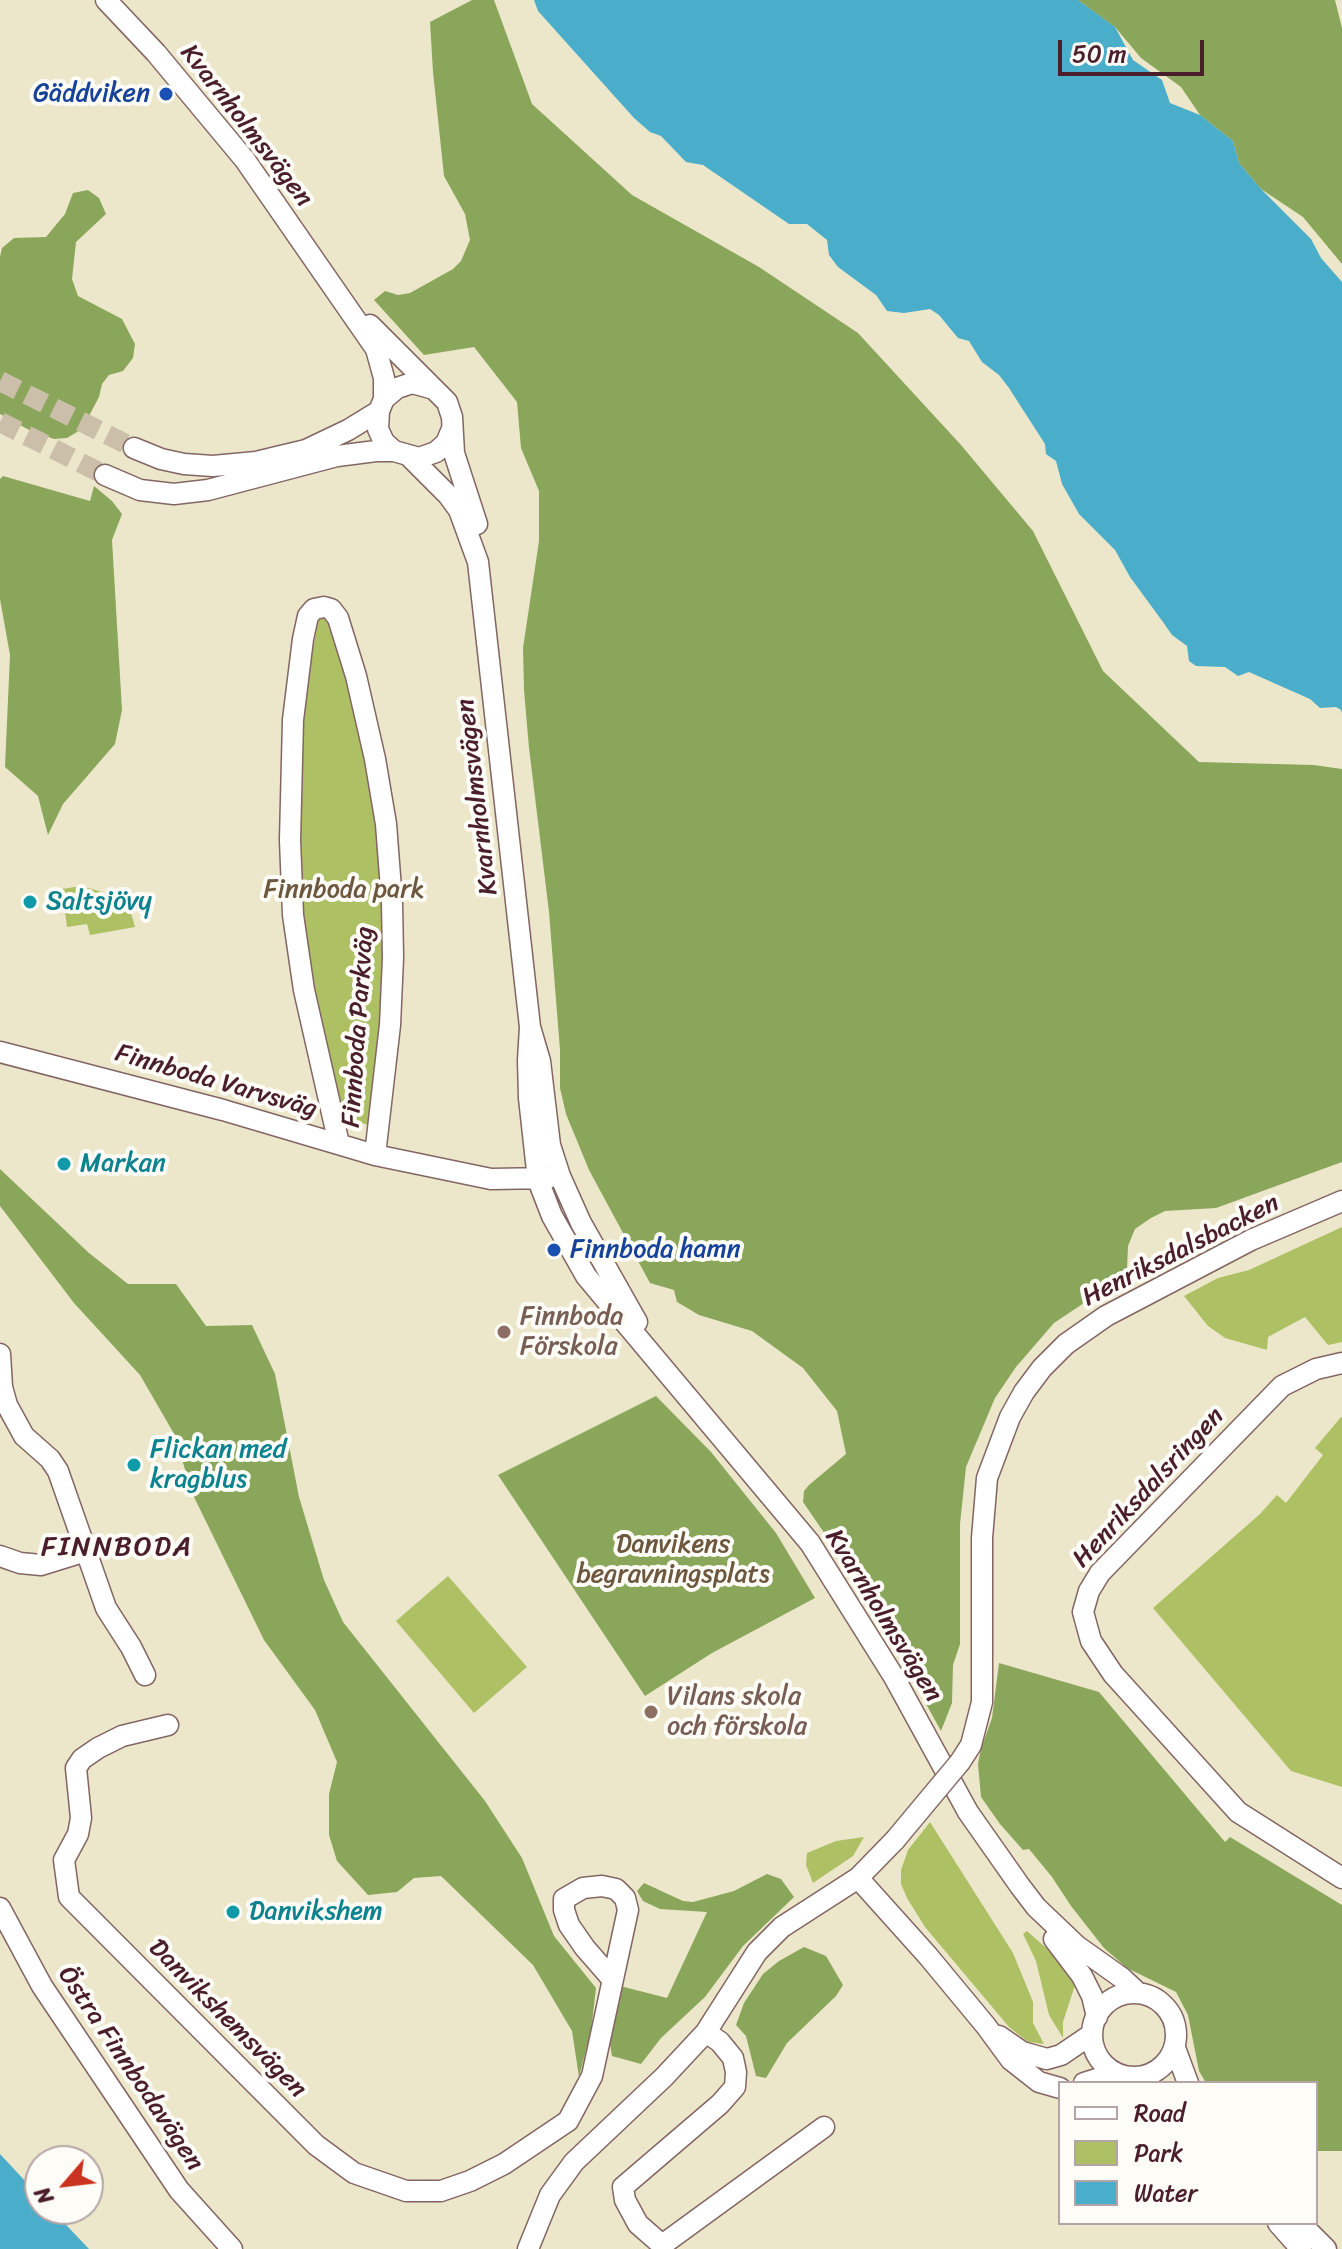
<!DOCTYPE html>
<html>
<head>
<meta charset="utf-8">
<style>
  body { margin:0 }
  #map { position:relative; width:1342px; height:2249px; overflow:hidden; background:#ece7ca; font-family:Sriracha,sans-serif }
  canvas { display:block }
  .legend { position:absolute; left:1058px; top:2081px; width:260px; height:144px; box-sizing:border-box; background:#fdfcf7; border:2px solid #b5a4a5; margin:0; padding:10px 14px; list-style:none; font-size:24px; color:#4a1f2b }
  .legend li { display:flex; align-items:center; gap:16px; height:40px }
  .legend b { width:40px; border:2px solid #b5a4a5 }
  .north { position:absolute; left:24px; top:2145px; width:80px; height:80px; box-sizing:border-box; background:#fdfcf7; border:2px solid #b5a4a5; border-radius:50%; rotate:242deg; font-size:22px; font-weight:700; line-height:32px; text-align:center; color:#4a1f2b }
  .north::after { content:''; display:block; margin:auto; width:28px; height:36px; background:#c8321e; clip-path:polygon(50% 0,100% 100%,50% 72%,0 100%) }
  .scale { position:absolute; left:1058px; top:40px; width:146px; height:36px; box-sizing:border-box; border:4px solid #4a1f2b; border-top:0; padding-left:10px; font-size:24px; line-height:28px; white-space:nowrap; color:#4a1f2b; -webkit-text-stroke:6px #fdfcf7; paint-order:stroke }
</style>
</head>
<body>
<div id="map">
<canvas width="1342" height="2249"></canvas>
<ul class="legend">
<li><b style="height:10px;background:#fff"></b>Road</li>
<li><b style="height:22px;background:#aec064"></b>Park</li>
<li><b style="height:22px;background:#4aaeca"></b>Water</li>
</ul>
<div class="north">N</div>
<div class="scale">50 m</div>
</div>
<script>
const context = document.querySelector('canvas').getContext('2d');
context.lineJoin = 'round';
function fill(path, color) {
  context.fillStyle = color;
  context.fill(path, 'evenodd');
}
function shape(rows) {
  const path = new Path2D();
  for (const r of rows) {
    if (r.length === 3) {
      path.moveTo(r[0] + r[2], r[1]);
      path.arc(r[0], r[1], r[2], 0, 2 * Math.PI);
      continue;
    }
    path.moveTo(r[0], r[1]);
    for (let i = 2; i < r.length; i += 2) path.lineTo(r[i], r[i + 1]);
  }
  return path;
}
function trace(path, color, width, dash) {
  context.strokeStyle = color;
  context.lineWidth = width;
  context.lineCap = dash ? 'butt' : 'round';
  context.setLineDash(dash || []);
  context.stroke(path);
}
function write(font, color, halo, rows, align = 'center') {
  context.font = font + ' Sriracha,sans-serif';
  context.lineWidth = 8;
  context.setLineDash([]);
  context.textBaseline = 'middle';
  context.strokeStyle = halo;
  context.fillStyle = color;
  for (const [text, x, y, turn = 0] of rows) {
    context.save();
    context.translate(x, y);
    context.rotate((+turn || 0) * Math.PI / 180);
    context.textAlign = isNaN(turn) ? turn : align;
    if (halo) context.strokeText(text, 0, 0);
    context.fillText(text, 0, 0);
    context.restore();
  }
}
const green = shape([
  [332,617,372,774,387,974,369,1125,341,1118,313,988,302,905,298,830,304,691,319,619],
  [81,886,127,899,135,927,90,935,87,924,67,927,62,889],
  [1342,1227,1342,1342,1328,1345,1305,1317,1268,1337,1267,1350,1225,1338,1208,1326,1184,1296,1218,1278,1249,1270],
  [1341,1417,1342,1418,1342,1787,1291,1771,1153,1608,1260,1514,1277,1495,1286,1503,1323,1455,1315,1448],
  [448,1576,527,1667,474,1713,396,1621],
  [930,1822,1013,1953,1033,2002,1033,2023,1044,2044,1028,2042,1009,2027,925,1927,907,1898,901,1884,901,1870,908,1850],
  [864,1837,853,1856,813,1883,806,1865,807,1853,836,1841],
  [1027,1931,1061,1961,1076,1982,1063,2022,1063,2038,1049,2015,1036,1961,1023,1934]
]);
const forest = shape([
  [472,0,494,0,532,104,632,195,759,267,858,333,961,445,1033,531,1103,671,1199,762,1314,765,1342,769,1342,1162,1216,1208,1165,1211,1151,1218,1135,1229,1128,1246,1127,1270,1114,1283,1054,1323,1016,1367,995,1398,966,1467,960,1524,960,1644,953,1665,952,1703,941,1731,862,1588,803,1502,804,1491,809,1485,846,1454,837,1411,803,1368,752,1331,699,1315,677,1302,674,1290,650,1283,589,1170,566,1114,560,1088,560,1050,549,912,529,748,524,690,523,648,539,541,539,491,521,448,517,402,474,347,424,355,374,300,385,291,398,295,410,293,453,269,461,261,470,240,465,214,444,176,433,72,430,22],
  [1078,0,1335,0,1342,28,1342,264,1303,217,1261,189,1239,163,1233,141,1200,115,1181,87,1141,58,1115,27],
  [88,190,99,198,106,214,76,242,72,279,78,296,122,319,135,344,133,358,123,371,109,375,102,384,99,397,82,429,67,438,54,439,31,431,0,414,0,257,2,248,14,238,46,237,65,214,73,193],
  [3,476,90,501,94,486,112,501,122,514,112,540,122,710,115,744,63,804,48,835,38,796,5,767,10,655,0,599,0,479],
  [0,1169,89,1253,128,1284,176,1284,206,1326,252,1325,275,1374,299,1497,324,1580,343,1622,485,1801,522,1858,554,1936,596,1988,591,2031,579,2077,572,2031,533,1965,441,1876,414,1878,397,1892,368,1895,337,1861,329,1835,329,1794,337,1762,315,1710,264,1640,194,1497,173,1432,140,1375,74,1303,0,1206],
  [656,1396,711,1452,776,1533,815,1598,712,1653,645,1696,498,1475],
  [999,1663,1099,1692,1225,1842,1230,1837,1342,1905,1342,2151,1316,2151,1316,2083,1206,2083,1199,2071,1188,2015,1176,1992,1127,1968,1104,1948,1071,1906,1052,1877,1029,1849,1023,1850,1000,1824,981,1797,978,1764,981,1749,992,1718],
  [767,1874,781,1879,794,1897,743,1946,705,1997,661,2038,641,2064,612,2056,610,2044,620,1986,667,1998,707,1912,660,1909,643,1901,637,1891,644,1883,683,1901,693,1902,734,1891],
  [804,1947,826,1956,843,1985,836,1996,787,2043,766,2078,756,2076,746,2036,736,2025,744,2003,763,1974,779,1961]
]);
const water = shape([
  [534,0,1078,0,1115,27,1133,60,1162,80,1170,103,1200,115,1233,141,1239,163,1261,189,1311,239,1321,258,1342,282,1342,713,1341,710,1336,707,1320,708,1310,699,1249,672,1238,676,1225,667,1196,666,1189,661,1187,646,1172,635,1163,622,1130,577,1115,550,1079,514,1062,484,1056,461,1046,454,1045,444,1009,388,999,375,982,362,969,341,958,338,939,315,930,309,904,313,887,311,876,295,838,267,829,255,827,240,807,224,789,224,703,165,686,162,661,136,650,132,634,118,538,11],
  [0,2154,40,2197,40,2209,51,2209,89,2249,0,2249]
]);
const minorTunnel = shape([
  [0,381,134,448],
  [0,422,105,475]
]);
const minor = shape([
  [106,0,156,53,245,160,376,349,384,378,384,399,379,411,378,429,384,442,394,451,419,458,436,452,446,443,452,429],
  [370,325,447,402,452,417,454,453,477,524],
  [384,399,397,388,412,383,434,389],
  [134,448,161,459,184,464,213,466,256,462,306,450,348,430,379,411],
  [411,458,448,495,459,510,478,562,530,1027,540,1061,550,1145,560,1176,581,1223,637,1322],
  [105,475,140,490,174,494,208,490,337,456,376,451,394,451],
  [530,1027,528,1060,529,1098,538,1180,552,1216,586,1276,810,1543,894,1677,968,1812,1020,1886,1036,1907,1077,1946,1122,1978,1138,1993],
  [0,1052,223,1110,375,1155,491,1179,548,1178],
  [339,1144,304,990,293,915,290,840,293,720,303,639,308,616,314,609,324,607,331,609,338,618,356,676,375,759,386,824,392,902,393,958,390,1025,375,1155],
  [0,1354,2,1387,7,1405,24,1436,50,1459,58,1471,106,1608,131,1647,145,1675],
  [1342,1363,1316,1369,1282,1386,1100,1573,1089,1591,1083,1612,1091,1641,1113,1674,1238,1812,1342,1878],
  [0,1556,20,1563,41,1565,86,1551],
  [168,1725,122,1736,98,1748,82,1759,76,1768,81,1818,78,1834,64,1860,69,1897,316,2145,354,2173,406,2191,441,2191,470,2181,504,2164,568,2121,592,2076,628,1910,625,1898,616,1889,602,1886,583,1888,564,1899,564,1910,569,1925,585,1948,612,1979],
  [960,1762,971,1745,982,1702,982,1538,987,1478,1010,1417,1024,1392,1042,1368,1066,1344,1106,1316,1251,1240,1342,1201],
  [858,1878,928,1956,986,2026,1011,2060,1039,2082,1060,2088],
  [0,1908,42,1986,179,2190,232,2249],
  [1054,1939,1082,1976,1092,1996,1097,2017],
  [1134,2035,42],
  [706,2032,720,2042,733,2058,736,2072,735,2087,720,2104,623,2187,625,2200,638,2224,662,2245,824,2127],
  [999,2036,1022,2052,1047,2059,1061,2055,1092,2034],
  [1175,2048,1188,2083],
  [1084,2083,1116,2073],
  [1278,2223,1301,2249],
  [1300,2223,1326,2249],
  [528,2249,550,2195,574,2162,664,2077,706,2032,757,1952,782,1927,858,1878,895,1840]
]);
const minorBridge = shape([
  [895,1840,960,1762]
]);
const markers = [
  [166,94,8,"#1a4fb4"],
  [30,902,8,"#0f9aa8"],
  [64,1164,8,"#0f9aa8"],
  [554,1250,8,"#1a4fb4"],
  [504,1332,8,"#8d6e63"],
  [134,1465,8,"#0f9aa8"],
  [651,1712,8,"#8d6e63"],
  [233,1912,8,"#0f9aa8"]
];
const transitNames = [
  ["Gäddviken",150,94],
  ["Finnboda hamn",570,1250,"left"]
];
const streetNames = [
  ["Kvarnholmsvägen",246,126,52],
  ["Kvarnholmsvägen",478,797,-97],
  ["Finnboda Parkväg",359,1027,-86],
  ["Finnboda Varvsväg",216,1082,16],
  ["Henriksdalsbacken",1181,1251,-27],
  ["Henriksdalsringen",1149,1488,-47],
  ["Kvarnholmsvägen",883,1616,58],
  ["Danvikshemsvägen",227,2019,45],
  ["Östra Finnbodavägen",130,2069,56]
];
const parkNames = [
  ["Finnboda park",344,890],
  ["Danvikens",673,1545],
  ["begravningsplats",673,1575]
];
const cultureNames = [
  ["Saltsjövy",46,902],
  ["Markan",80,1164],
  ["Flickan med",150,1450],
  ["kragblus",150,1480],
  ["Danvikshem",249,1912]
];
const educationNames = [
  ["Finnboda",520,1317],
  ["Förskola",520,1347],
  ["Vilans skola",667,1697],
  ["och förskola",667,1727]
];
const neighbourhoodNames = [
  ["FINNBODA",117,1548]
];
fill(green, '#aec064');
fill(forest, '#8aa65a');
fill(water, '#4aaeca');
trace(minorTunnel, '#ccbfaa', 20, [20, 10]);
trace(minor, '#836563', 23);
trace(minor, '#fff', 20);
trace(minorBridge, '#836563', 23, []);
trace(minorBridge, '#fff', 20);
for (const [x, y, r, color] of markers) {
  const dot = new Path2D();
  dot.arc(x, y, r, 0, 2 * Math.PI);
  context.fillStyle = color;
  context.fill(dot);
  trace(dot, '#fdfcf7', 3);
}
write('26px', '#164399', '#fdfcf7', transitNames, 'right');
write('26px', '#4a1f2b', '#fdfcf7', streetNames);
write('26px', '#6d573f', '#fdfcf7', parkNames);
write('26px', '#0d838f', '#fdfcf7', cultureNames, 'left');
write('26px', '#785e54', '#fdfcf7', educationNames, 'left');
context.letterSpacing = '2px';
write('28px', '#4a1f2b', '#fdfcf7', neighbourhoodNames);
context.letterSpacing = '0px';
</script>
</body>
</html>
